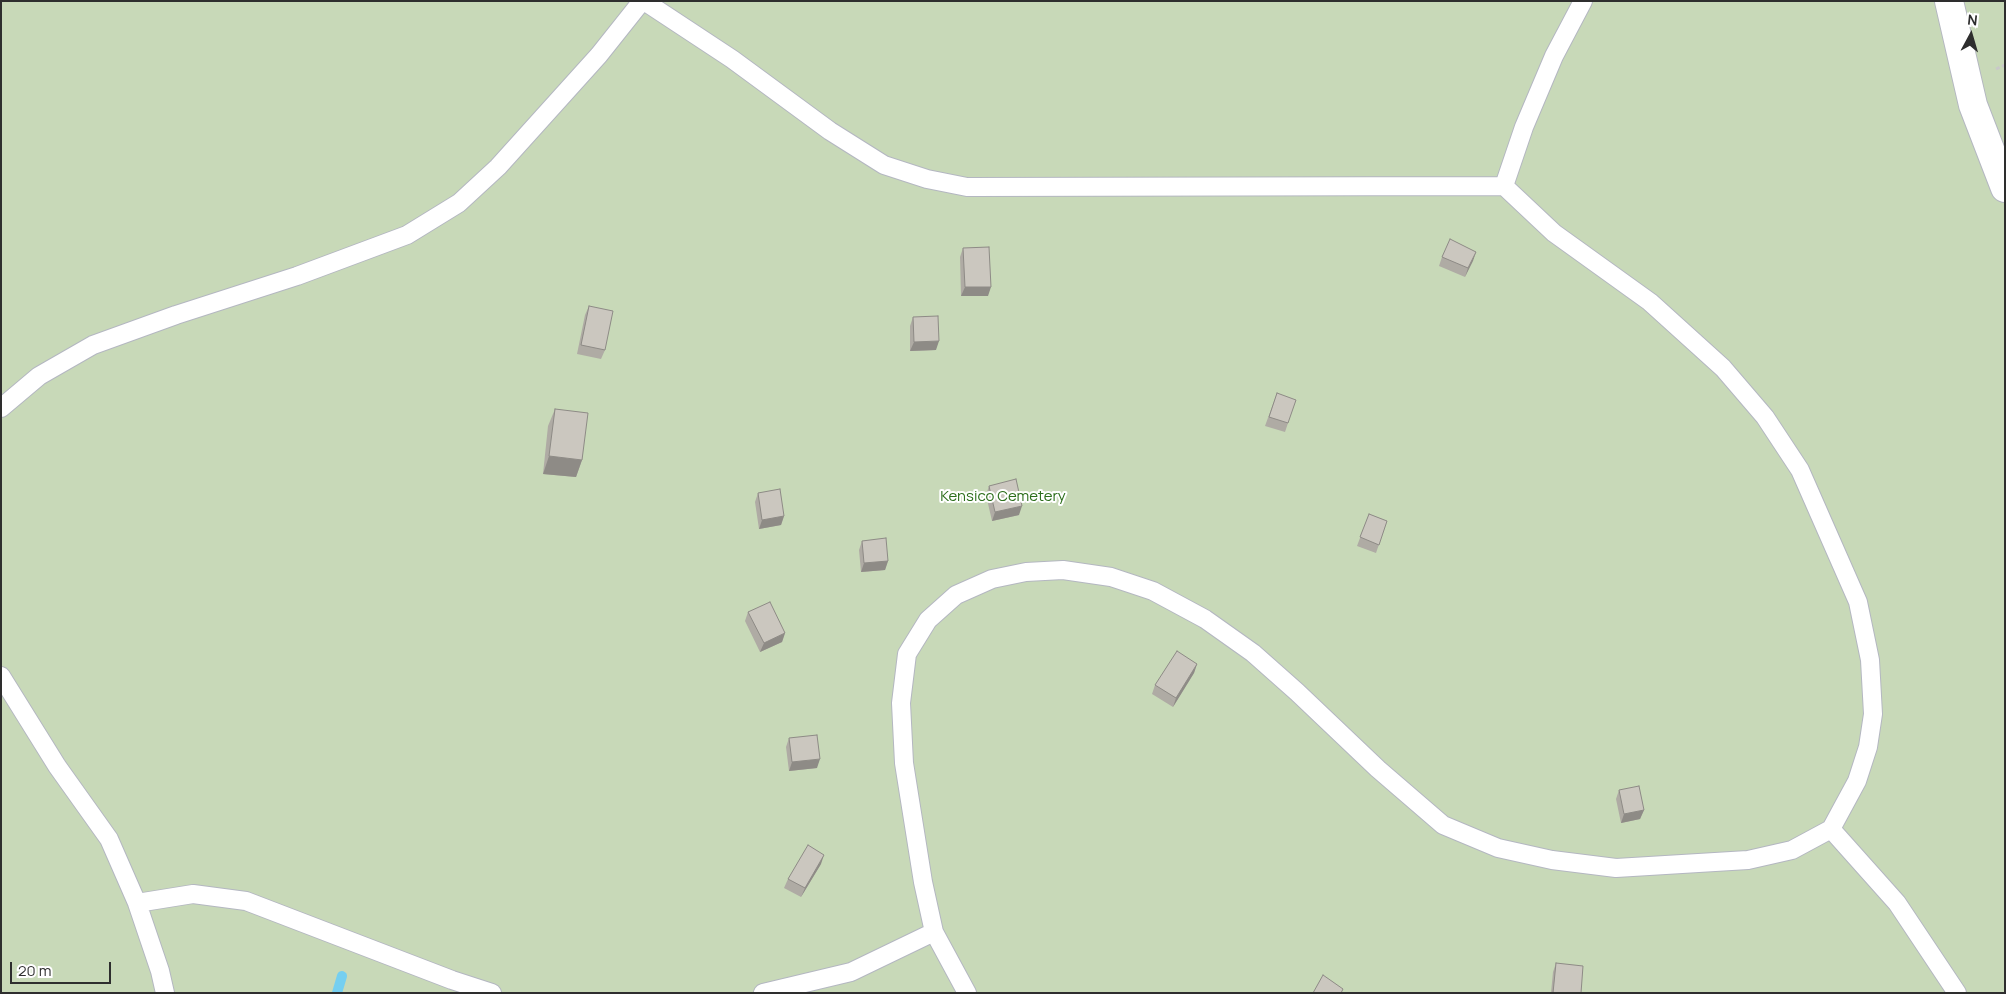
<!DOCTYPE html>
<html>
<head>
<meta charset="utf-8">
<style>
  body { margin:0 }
  #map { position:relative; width:2006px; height:994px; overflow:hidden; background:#efe9e1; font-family:Manrope,sans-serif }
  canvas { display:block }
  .frame { position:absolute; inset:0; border:2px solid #2e2e2e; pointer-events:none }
  .north { position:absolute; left:1946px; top:10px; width:50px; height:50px; -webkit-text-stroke:4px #fff; paint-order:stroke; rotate:6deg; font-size:14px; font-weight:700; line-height:20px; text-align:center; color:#2e2e2e }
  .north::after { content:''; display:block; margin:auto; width:18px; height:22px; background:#2e2e2e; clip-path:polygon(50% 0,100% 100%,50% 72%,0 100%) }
  .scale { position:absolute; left:10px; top:962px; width:101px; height:22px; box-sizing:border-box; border:2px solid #2e2e2e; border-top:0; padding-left:6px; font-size:15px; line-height:18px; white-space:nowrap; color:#2e2e2e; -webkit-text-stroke:4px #fff; paint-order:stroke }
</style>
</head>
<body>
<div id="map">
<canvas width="2006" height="994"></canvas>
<div class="frame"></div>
<div class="north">N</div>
<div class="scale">20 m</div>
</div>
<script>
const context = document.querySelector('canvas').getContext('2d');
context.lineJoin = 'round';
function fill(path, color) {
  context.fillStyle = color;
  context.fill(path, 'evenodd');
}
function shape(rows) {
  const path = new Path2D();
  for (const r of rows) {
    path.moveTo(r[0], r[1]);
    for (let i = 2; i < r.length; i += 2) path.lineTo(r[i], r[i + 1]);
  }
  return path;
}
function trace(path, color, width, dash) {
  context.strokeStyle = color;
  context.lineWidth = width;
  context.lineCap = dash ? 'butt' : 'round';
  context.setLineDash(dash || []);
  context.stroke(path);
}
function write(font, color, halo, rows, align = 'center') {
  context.font = font + ' Manrope,sans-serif';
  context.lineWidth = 4;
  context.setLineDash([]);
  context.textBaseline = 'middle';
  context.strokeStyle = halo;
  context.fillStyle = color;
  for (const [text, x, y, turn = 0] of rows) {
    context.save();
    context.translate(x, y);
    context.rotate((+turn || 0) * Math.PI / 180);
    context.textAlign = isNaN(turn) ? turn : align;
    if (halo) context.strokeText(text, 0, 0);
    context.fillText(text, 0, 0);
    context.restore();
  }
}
const cemetery = shape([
  [1,1,2005,1,2005,993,1,993]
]);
const stream = shape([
  [337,993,342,976]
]);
const path = shape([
  [1996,69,2005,65]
]);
const service = shape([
  [644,1,732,59,830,131,884,165,927,179,967,187,1504,186,1524,127,1554,56,1583,1],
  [1,408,39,376,93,345,176,315,297,276,407,235,459,203,498,167,599,55,642,1],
  [1,676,57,766,109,839,137,903,160,971,165,993],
  [1831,829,1897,903,1957,993],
  [137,903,193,894,246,901,452,980,492,993],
  [934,932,923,882,904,763,901,703,907,654,928,620,956,595,992,579,1026,572,1063,570,1111,577,1153,591,1205,619,1253,653,1297,692,1378,769,1443,825,1498,848,1552,860,1616,868,1748,860,1792,850,1831,829,1857,781,1868,747,1873,714,1870,660,1858,602,1800,470,1765,417,1723,368,1650,302,1554,233,1504,186],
  [763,993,851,972,934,932,967,993]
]);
const tertiary = shape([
  [1949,1,1973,105,2005,188]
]);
const wall = shape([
  [963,248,988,296,961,296,960,257],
  [1476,252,1465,277,1439,266,1442,257],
  [589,306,605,350,601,359,577,354,585,315],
  [913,317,936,350,910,351,910,326],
  [1277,393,1288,423,1285,432,1265,426],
  [555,409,582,460,576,477,543,474,548,426],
  [989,486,1019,515,992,521,986,495],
  [758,493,784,516,781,525,759,529,755,502],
  [1369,514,1387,521,1376,553,1357,546],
  [862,541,888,561,885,570,861,572,859,550],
  [748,612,785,633,782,642,760,652,745,621],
  [1197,664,1194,673,1173,707,1152,694,1155,685],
  [789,738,817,768,789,771,786,747],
  [1619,790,1644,810,1640,819,1621,823,1616,799],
  [821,864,801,897,784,888,788,879],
  [1556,963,1581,993,1551,993,1553,972]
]);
const shadedWall = shape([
  [1476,252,1473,261,1465,277,1468,268],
  [965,287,991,287,988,296,961,296],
  [939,341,936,350,910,351,914,342],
  [549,456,582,460,576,477,543,474],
  [1022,506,1019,515,992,521,995,512],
  [784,516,781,525,759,529,762,520],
  [888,561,885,570,861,572,864,563],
  [785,633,782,642,760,652,764,643],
  [1197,664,1194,673,1173,707,1176,698],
  [820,759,817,768,789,771,792,762],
  [1644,810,1640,819,1621,823,1624,814],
  [824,855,821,864,801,897,805,888]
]);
const building = shape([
  [1450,239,1476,252,1468,268,1442,257,1450,239],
  [989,247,991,287,965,287,963,248,989,247],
  [589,306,613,311,605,350,581,345,589,306],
  [938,316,939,341,914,342,913,317,938,316],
  [1277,393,1296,400,1288,423,1269,417,1277,393],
  [555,409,588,413,582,460,549,456,555,409],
  [1016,479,1022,506,995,512,989,486,1016,479],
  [780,489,784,516,762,520,758,493,780,489],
  [1369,514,1387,521,1379,545,1360,537,1369,514],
  [886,538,888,561,864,563,862,541,886,538],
  [770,602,785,633,764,643,748,612,770,602],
  [1177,651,1197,664,1176,698,1155,685,1177,651],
  [817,735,820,759,792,762,789,738,817,735],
  [1639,786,1644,810,1624,814,1619,790,1639,786],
  [808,845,824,855,805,888,788,879,808,845],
  [1556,963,1583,966,1581,993,1553,993,1556,963],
  [1323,975,1343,989,1341,993,1313,993,1323,975]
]);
const parkNames = [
  ["Kensico Cemetery",1003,497]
];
fill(cemetery, '#c8d9b8');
trace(stream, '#75cff0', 10);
trace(service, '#b4b7c1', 20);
trace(tertiary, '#b4b7c1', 30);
trace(path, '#c9c9c9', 3, [4, 2.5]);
trace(service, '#fff', 18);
trace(tertiary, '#fff', 28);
fill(wall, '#afaba4');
fill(shadedWall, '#8e8b86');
fill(building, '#cbc7bf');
trace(building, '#8e8b86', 1);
write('15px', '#2c6e1b', '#fff', parkNames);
</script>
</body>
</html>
